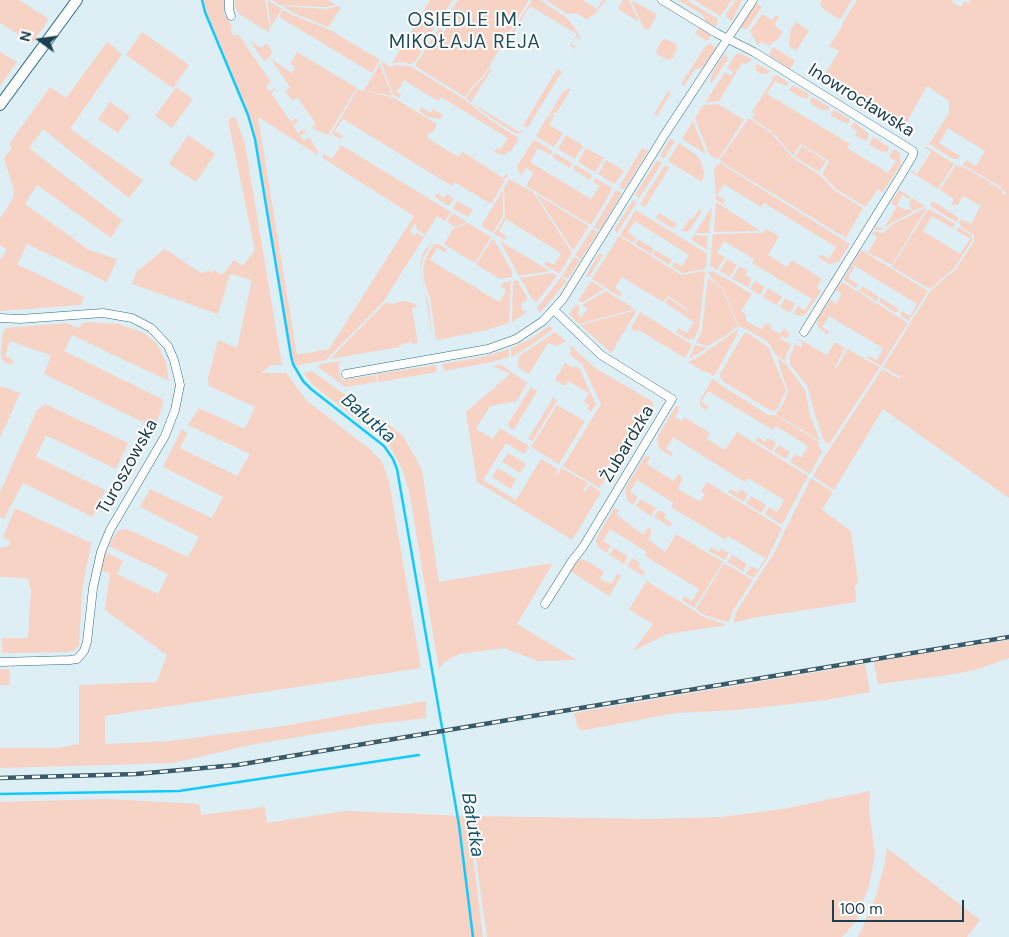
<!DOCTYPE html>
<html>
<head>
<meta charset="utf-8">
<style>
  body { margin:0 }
  #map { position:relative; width:1009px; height:937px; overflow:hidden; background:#deeef5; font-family:"DM Sans",sans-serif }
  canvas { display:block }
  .north { position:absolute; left:15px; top:15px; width:50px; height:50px; -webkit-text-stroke:4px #fff; paint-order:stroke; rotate:284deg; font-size:14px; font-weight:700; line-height:20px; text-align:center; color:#1c404e }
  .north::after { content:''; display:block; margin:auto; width:18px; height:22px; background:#1c404e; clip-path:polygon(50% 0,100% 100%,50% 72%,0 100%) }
  .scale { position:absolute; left:832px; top:900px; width:132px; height:22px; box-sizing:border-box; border:2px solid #1c404e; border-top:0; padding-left:6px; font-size:15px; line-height:18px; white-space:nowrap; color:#1c404e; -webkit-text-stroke:4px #fff; paint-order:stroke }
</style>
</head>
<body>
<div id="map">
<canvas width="1009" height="937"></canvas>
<div class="north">N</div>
<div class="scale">100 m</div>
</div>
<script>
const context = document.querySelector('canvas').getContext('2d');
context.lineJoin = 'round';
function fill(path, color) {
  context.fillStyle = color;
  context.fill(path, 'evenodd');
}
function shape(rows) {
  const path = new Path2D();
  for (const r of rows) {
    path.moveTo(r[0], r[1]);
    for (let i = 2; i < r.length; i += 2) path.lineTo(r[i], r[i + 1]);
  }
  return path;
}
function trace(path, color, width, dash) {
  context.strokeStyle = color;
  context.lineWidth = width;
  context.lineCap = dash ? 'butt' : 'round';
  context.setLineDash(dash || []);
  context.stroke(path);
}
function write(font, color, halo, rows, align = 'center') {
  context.font = font + ' "DM Sans",sans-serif';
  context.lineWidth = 4;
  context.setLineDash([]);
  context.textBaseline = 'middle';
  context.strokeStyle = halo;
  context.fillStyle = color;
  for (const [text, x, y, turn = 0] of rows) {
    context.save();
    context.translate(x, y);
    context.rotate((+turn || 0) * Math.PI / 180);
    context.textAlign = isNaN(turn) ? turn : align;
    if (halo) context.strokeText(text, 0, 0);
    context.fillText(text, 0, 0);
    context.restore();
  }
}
const green = shape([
  [0,0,19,0,49,19,32,43,0,23],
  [202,0,225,0,224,14,233,27,230,29,234,36,238,34,271,82,266,86,269,91,275,88,276,89,271,93,291,122,296,118,298,121,293,125,298,133,304,129,306,132,300,136,304,141,309,137,317,150,318,155,258,117,297,355,329,349,414,216,323,158,323,153,332,159,341,145,451,212,445,221,437,216,425,235,416,229,417,226,414,224,410,232,415,235,417,233,424,237,384,301,326,360,294,366,292,360,255,139,248,115,205,12],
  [235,0,265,0,270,29,268,32,238,13,235,7],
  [267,0,282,9,271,27],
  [272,0,328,0,336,5,327,7,279,5],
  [430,0,453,0,432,31,433,32,415,62,410,64,404,62,393,63,391,65],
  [458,0,529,0,484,75,471,88,465,97,415,66,439,28,444,32,448,25,444,22],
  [532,0,540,0,567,18,577,31,581,40,576,37,572,44,577,48,576,49,570,46,577,34,530,6,503,50,501,49],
  [546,0,583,0,597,9,603,0,606,0,594,15,587,19,575,13,567,14],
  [623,0,629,0,639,22,618,9],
  [631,0,655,13,656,17,648,30,644,29],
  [678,0,687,0,718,19,716,27,705,21,703,15],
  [694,0,732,0,720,16],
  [736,0,742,0,732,21,727,18,726,14],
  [822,0,852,0,841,18,838,19,821,7,820,4],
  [857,0,953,0,952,2,961,7,964,1,969,3,971,0,1009,0,1009,498,883,409,834,490,813,476,821,462,882,369,900,379,901,377,883,367,931,290,956,269,974,242,974,235,962,228,959,223,961,219,971,224,981,206,963,196,958,205,953,205,951,204,954,199,940,190,956,165,961,167,962,166,991,183,990,186,992,184,1001,189,1004,196,1006,194,1001,187,963,165,966,160,976,166,985,151,948,128,939,143,960,156,958,159,953,159,929,144,949,113,949,101,927,86,904,127,823,77,839,51,829,46,842,27,843,22],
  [756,3,762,7,747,29,743,29,741,27],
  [282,6,327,9,338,6,341,8,329,26,328,27,296,14],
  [283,10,295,16,330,30,380,60,372,73,279,17],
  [762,14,772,20,776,15,779,17,774,25,783,32,779,38,769,46,761,41,758,46,750,31],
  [796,22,809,31,796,51,789,46,791,29],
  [699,28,711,35,709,40,705,40,695,33],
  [142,32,189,65,173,88,126,55],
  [665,39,676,44,677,48,673,58,668,60,658,55,656,52,661,41],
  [250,41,262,48,266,43,268,45,272,51,270,57,264,61],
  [107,42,122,54,70,129,143,180,129,198,43,129,29,148,122,220,111,238,37,185,25,204,89,250,117,259,107,282,27,244,17,265,32,271,84,297,81,305,0,311,0,260,7,250,0,245,0,219,12,200,14,191,4,158,12,148,9,144,50,87,66,98],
  [711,44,716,48,703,67,695,69,684,86,681,84,706,45],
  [773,47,795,61,790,69,769,55],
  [0,52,17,62,0,86],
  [297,52,357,88,328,135,311,128,316,124,297,97,292,101,285,91,290,87,271,59,292,73,295,67,290,64],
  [725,53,728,59,712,83,710,82,712,73],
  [740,53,752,59,751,60,746,64,742,63,719,101,705,103,725,72,731,76,733,72,727,68,736,54],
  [381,61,391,67,396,65,410,66,464,99,490,120,517,137,518,140,511,151,503,155,494,152,496,148,500,150,508,138,441,97,438,101,404,80,397,92,401,95,399,98,393,95],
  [756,63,770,71,767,74,760,74,756,70],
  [380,64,392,96,364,90],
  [490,68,492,69,471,102,519,132,521,130,523,132,517,134,491,118,466,98,472,89,485,76],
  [557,69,562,72,528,127,525,127,523,126],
  [777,75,789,83,786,86,775,81,767,94,850,144,847,148,888,173,896,161,889,157,890,155,894,149,900,153,901,164,883,192,877,190,866,207,836,189,822,174,829,161,801,144,793,156,772,132,752,118,755,114,752,112,772,81,773,77],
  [793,85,809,94,807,99,803,97,802,98,789,90],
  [176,87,193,99,172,128,155,116],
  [358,89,394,98,437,124,432,133,430,132,427,136,429,139,458,157,463,152,503,178,506,174,508,175,491,204,454,182,452,186,343,119,335,131,343,136,341,139,331,134],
  [567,89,571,89,557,112,549,115,562,93],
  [668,91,671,93,657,116,654,114],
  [812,97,830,107,828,111,824,109,823,111,809,102],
  [110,102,130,116,118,133,98,119],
  [718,104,744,120,719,158,716,159,709,154,695,118,703,105],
  [421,107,430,113,433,109,443,115,440,119,428,117,419,111],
  [834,110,850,119,848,124,845,122,844,123,830,115],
  [555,114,549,125,563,133,554,147,536,136,547,117],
  [235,116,245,144,282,365,271,365,261,373,286,373,308,402,366,446,381,460,389,481,421,668,105,716,105,744,171,741,283,726,426,701,426,718,376,724,255,744,173,763,0,768,0,748,56,748,79,744,79,685,157,682,167,655,105,610,110,574,101,570,103,560,106,552,123,561,117,574,158,594,168,574,109,546,117,531,127,529,188,557,199,537,140,507,150,489,212,518,223,497,163,467,182,429,187,434,180,448,237,476,250,454,188,425,199,408,245,429,255,407,209,386,208,378,218,340,237,348,252,280,230,274,218,314,132,284,137,271,165,249,201,273,209,271,212,273,214,270,221,275,224,273,234,260,243,266,255,250,228,120],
  [749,118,771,133,792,157,821,176,835,191,863,208,846,238,721,162,720,159],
  [693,121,706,154,682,139],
  [854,122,869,134,867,141,855,136,857,131,851,127],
  [188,135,215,154,196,182,169,164],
  [566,135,583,146,575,159,558,149],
  [873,137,889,147,887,153,883,151,882,152,869,144],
  [670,139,675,141,664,159,660,156],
  [535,140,552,151,550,155,538,148,530,162,591,199,600,186,593,182,595,178,611,187,612,190,591,225,526,186,534,173,526,168,521,176,517,166,533,141],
  [679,143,695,154,701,161,704,173,702,182,668,161],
  [802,146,826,161,819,172,795,157],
  [926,146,954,164,938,189,911,172,911,170,917,174,931,152,925,148],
  [586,148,604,158,595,172,578,162],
  [642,148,648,151,624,190,619,187],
  [555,153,572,163,570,168,552,157],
  [606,160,624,171,616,183,613,183,598,174],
  [657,160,662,163,639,198,635,195],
  [720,163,850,244,839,261,830,264,819,258,821,254,829,259,836,247,764,203,761,207,724,184,717,195,725,200,723,204,716,200,714,169,718,164],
  [576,165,592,175,590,180,573,169],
  [665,165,669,168,645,207,640,204],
  [509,179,533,192,572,253,559,274,544,264,546,261,554,265,561,253,506,219,499,231,506,236,505,240,494,234,505,217,504,188],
  [503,190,503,216,493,233,481,226],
  [616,190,622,193,600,230,594,227],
  [899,190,911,197,909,199,902,195,897,205,905,210,909,209,913,212,891,223,882,230,874,230,877,226,883,229,897,207,891,203],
  [436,193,444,198,447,194,454,199,449,206,435,197],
  [536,194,589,226,573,251],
  [912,198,925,206,914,211,910,208,911,206,909,204],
  [633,200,637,202,617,233,614,230],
  [457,201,473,210,468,217,453,209],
  [933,201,959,218,956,222,930,206],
  [716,202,759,230,760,231,714,232],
  [712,207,709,233,695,233],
  [927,207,892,265,862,249,869,251,877,237,872,233,874,231,883,233,893,224],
  [699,209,702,211,689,231,685,232,682,230,690,218,693,219],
  [928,209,933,211,955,224,952,228,932,216,923,231,960,254,970,239,956,230,958,227,972,236,972,241,955,267,930,289,892,267],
  [636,210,706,253,707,255,706,267,704,269,682,273,672,267,674,262,682,266,689,255,635,221,628,232,636,238,633,243,620,235],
  [452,213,467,222,455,227,447,222],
  [659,213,677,224,674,228,672,228,656,218],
  [468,223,491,237,475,263,444,244,453,229],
  [592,229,598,232,581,259,575,255],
  [766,229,779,236,768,255,787,267,792,260,822,279,817,287,821,291,806,314,802,316,793,314,798,306,805,310,812,299,752,263,754,259,724,241,717,253,725,257,717,270,710,266,713,234,763,233],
  [694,235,708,236,707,250,691,239],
  [619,236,681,275,704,271,705,273,699,328,694,339,689,340,676,332,678,328,687,333,694,322,665,303,668,298,687,310,688,309,668,296,663,302,622,277,615,288,622,293,620,297,592,279],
  [493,238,512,271,512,277,500,279,476,264],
  [638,239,654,249,651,254,635,244],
  [500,241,550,271,519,276],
  [433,242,423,258,421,270,423,286,428,301,433,341,420,264,424,251],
  [434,244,438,244,447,249,445,252,437,248,430,260,499,302,507,290,500,286,502,283,511,281,509,323,482,331,438,340,436,338,430,297,425,284,423,270,426,257],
  [655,250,672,260,669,265,653,255],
  [861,250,928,291,909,321,900,315,902,311,910,316,917,304,855,266,848,278,858,284,856,288,843,280],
  [599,253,603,255,589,277,586,276],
  [574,257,580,260,568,279,562,276],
  [727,259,737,265,730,277,720,271],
  [740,266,747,271,745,275,752,279,748,287,732,279],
  [713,271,752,294,741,311,746,314,746,321,761,329,766,323,772,324,770,328,780,334,784,329,790,333,787,339,782,336,780,339,791,344,786,356,786,362,775,354,771,346,765,340,746,329,739,327,723,288,711,278,708,272],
  [553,273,557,276,536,303,531,297,520,278],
  [561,277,567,281,540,313,537,308],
  [708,278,722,288,738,327,735,329,733,327,732,329,733,331,708,346,696,343,702,330],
  [517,280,528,299,521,304,522,307,521,308,523,311,525,310,527,312,512,322,513,281],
  [591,281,604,289,582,303,578,301],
  [755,281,765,287,760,295,750,289],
  [842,282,908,323,881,366,867,358,869,356,877,360,883,348,829,316,822,327,829,332,828,335,818,327,817,320,830,300,836,304,842,294,836,290],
  [862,286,879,297,876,301,859,291],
  [768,288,782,297,777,305,763,297],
  [606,291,635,309,579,324,569,314,576,304,580,308,577,314,581,317,588,308,582,305],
  [785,298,795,304,790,313,780,307],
  [881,298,899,309,896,313,879,302],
  [404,301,413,303,418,307,412,308,418,343,412,344,412,342,399,345,399,347,330,359,386,302,390,304],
  [637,310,611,353,580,325],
  [640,312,691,344,692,345,685,358,639,330,637,332,631,328],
  [88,322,119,324,144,333,157,344,166,362,169,381,72,335,64,351,164,400,155,428,44,374,51,355,10,341,5,356,13,360,12,365,4,362,1,357,2,337,5,328,66,323,79,328,83,323],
  [549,326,553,328,552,330,521,352,511,357,511,348,530,339],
  [738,329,737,335,714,376,705,371,704,372,688,362,703,354],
  [555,332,566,341,565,342,557,346,548,343,529,374,518,367,519,356],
  [746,332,768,347,786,390,778,408,774,411,771,411,723,381,721,378,720,374,743,335],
  [799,339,827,355,835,342,845,348,835,367,837,368,847,349,880,367,829,444,824,441,815,415,807,385,790,365,790,356,795,344,801,347,803,343,798,340],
  [570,345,595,368,652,401,653,406,616,468,613,466,608,475,610,478,606,477,603,482,605,485,602,483,599,488,563,466,601,404,582,364,569,354,572,350,569,347],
  [695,345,707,348,689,359],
  [509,349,509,357,492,362,444,371,442,364,486,356],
  [777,358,786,364,805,390,810,415,820,441,776,414,783,404,788,392],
  [340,361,341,363,338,364,341,380,376,375,377,382,345,387,318,367,320,364],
  [565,363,574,368,575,366,579,368,596,404,591,412,587,409,589,405,584,402,589,393,568,381,565,386,555,380],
  [500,364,527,383,517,401,490,406,476,429,493,439,500,428,529,446,524,454,506,443,483,480,516,500,541,459,558,469,556,473,557,475,562,468,588,483,583,490,585,491,590,485,601,492,573,539,571,539,477,482,466,412,510,374,493,366],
  [436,365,437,372,379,382,377,374],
  [312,371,344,394,369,415,382,419,403,436,422,470,439,582,553,563,517,624,577,660,538,661,504,648,459,654,444,662,439,670,409,491,401,467,389,445,312,384,303,373],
  [713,378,718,383,768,415,776,415,819,442,818,444,822,452,810,474,790,462,795,454,801,458,808,446,776,426,773,430,708,391,701,402,709,407,707,410,700,406,700,400],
  [0,386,20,393,0,438],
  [531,387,537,391,514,430,509,427,508,424],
  [553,398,557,401,532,441,528,439],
  [45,404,128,443,116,469,46,435,36,457,105,490,93,517,23,483,4,519,0,517,0,492,37,410],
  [557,405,585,421,559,464,531,447],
  [676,406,680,407,675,417,682,421,684,417,710,433,707,439,725,450,737,432,808,476,782,525,765,514,769,507,777,512,784,500,748,478,745,482,673,437,666,449,673,453,671,456,660,449,657,440,659,434],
  [758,437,765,442,768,438,776,443,772,451,756,441],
  [779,445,790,452,786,459,774,452],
  [508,453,526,464,520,473,502,462],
  [645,456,650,457,647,464,669,478,674,481,678,474,681,476,682,479,678,489,695,499,701,501,705,494,701,491,707,482,782,528,768,557,754,578,746,574,751,566,758,570,765,558,728,536,726,540,671,507,674,503,637,480,630,492,638,497,633,505,628,501,625,492,627,485],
  [498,468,516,479,511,489,492,477],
  [811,478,833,492,822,510,851,531,858,582,855,586,856,602,752,618,733,623,736,612,774,553],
  [730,489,738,493,741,489,748,494,744,502,728,492],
  [751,496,766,505,762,513,746,504],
  [641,499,656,508,651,516,636,506],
  [15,508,91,543,82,592,79,645,74,651,67,652,2,653,2,638,28,638,31,591,28,578,0,577,0,548,9,546,10,541,3,537],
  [614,508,619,510,616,514,643,535,648,527,651,529,651,534,648,539,665,552,676,534,723,562,694,608,682,600,684,596,692,601,699,589,645,556,647,552,610,529,603,541,611,546,606,553,598,546,596,541,598,535],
  [659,510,666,514,664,518,672,523,670,527,654,517],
  [711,547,719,552,721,548,729,553,725,560,709,551],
  [614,548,628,556,624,564,609,555],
  [732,555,747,564,743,571,727,562],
  [632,558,640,563,638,567,645,572,643,576,627,566],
  [580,559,591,563,604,572,600,578,602,580,611,584,618,573,621,576,609,596,569,570,577,560],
  [724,563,753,580,733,610,729,622,717,619,702,614,696,609],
  [647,581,702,616,727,625,667,634,633,651,653,624,629,609],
  [1009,640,1009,658,976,670,942,676,878,684,874,662],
  [865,664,870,692,826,700,737,710,675,713,585,730,578,729,574,713],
  [0,669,9,669,10,670,9,685,0,685],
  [870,791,869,810,875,854,869,886,856,921,842,937,487,937,470,816,650,819,722,817,783,809],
  [107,799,199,804,201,815,265,807,267,823,345,811,468,816,483,937,0,937,0,802],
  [887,848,980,920,967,937,858,937,876,896,884,866]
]);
const stream = shape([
  [202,0,205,12,248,115,255,139,291,356,293,364,303,381,311,389,384,446,393,459,397,469,459,825,473,937],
  [0,794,179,791,419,755]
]);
const minor = shape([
  [229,0,229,10,231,16],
  [662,0,716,33,754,52,913,151,913,155,900,177,804,332],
  [0,318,20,319,103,313,132,318,151,328,168,346,174,360,180,385,175,410,165,436,110,530,101,552,93,588,87,642,84,651,77,659,70,660,0,662],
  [346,374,488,349,516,339,543,321,563,299,665,134,753,0],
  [545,604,572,561,583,547,672,399,601,355,554,310]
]);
const tertiary = shape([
  [0,105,77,0]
]);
const rail = shape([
  [0,778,136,774,237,765,1009,637]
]);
const streetNames = [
  ["Inowrocławska",861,101,32],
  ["Żubardzka",628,444,-59],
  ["Turoszowska",128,467,-61]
];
const neighbourhoodNames = [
  ["OSIEDLE IM.",465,21],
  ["MIKOŁAJA REJA",465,43]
];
const waterNames = [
  ["Bałutka",368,419,41],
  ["Bałutka",472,825,81]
];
fill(green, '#f6d3c4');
trace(stream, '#11cafe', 2.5);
trace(minor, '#296d86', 9);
trace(tertiary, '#296d86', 12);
trace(minor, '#fff', 8);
trace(tertiary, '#fff', 10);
trace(rail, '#395a67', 4.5);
trace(rail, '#fff', 2.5, [8]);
write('18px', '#1c404e', '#fff', streetNames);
context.letterSpacing = '1px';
write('19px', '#1c4b5c', '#fff', neighbourhoodNames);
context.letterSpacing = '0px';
write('italic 19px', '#135368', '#fff', waterNames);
</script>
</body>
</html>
